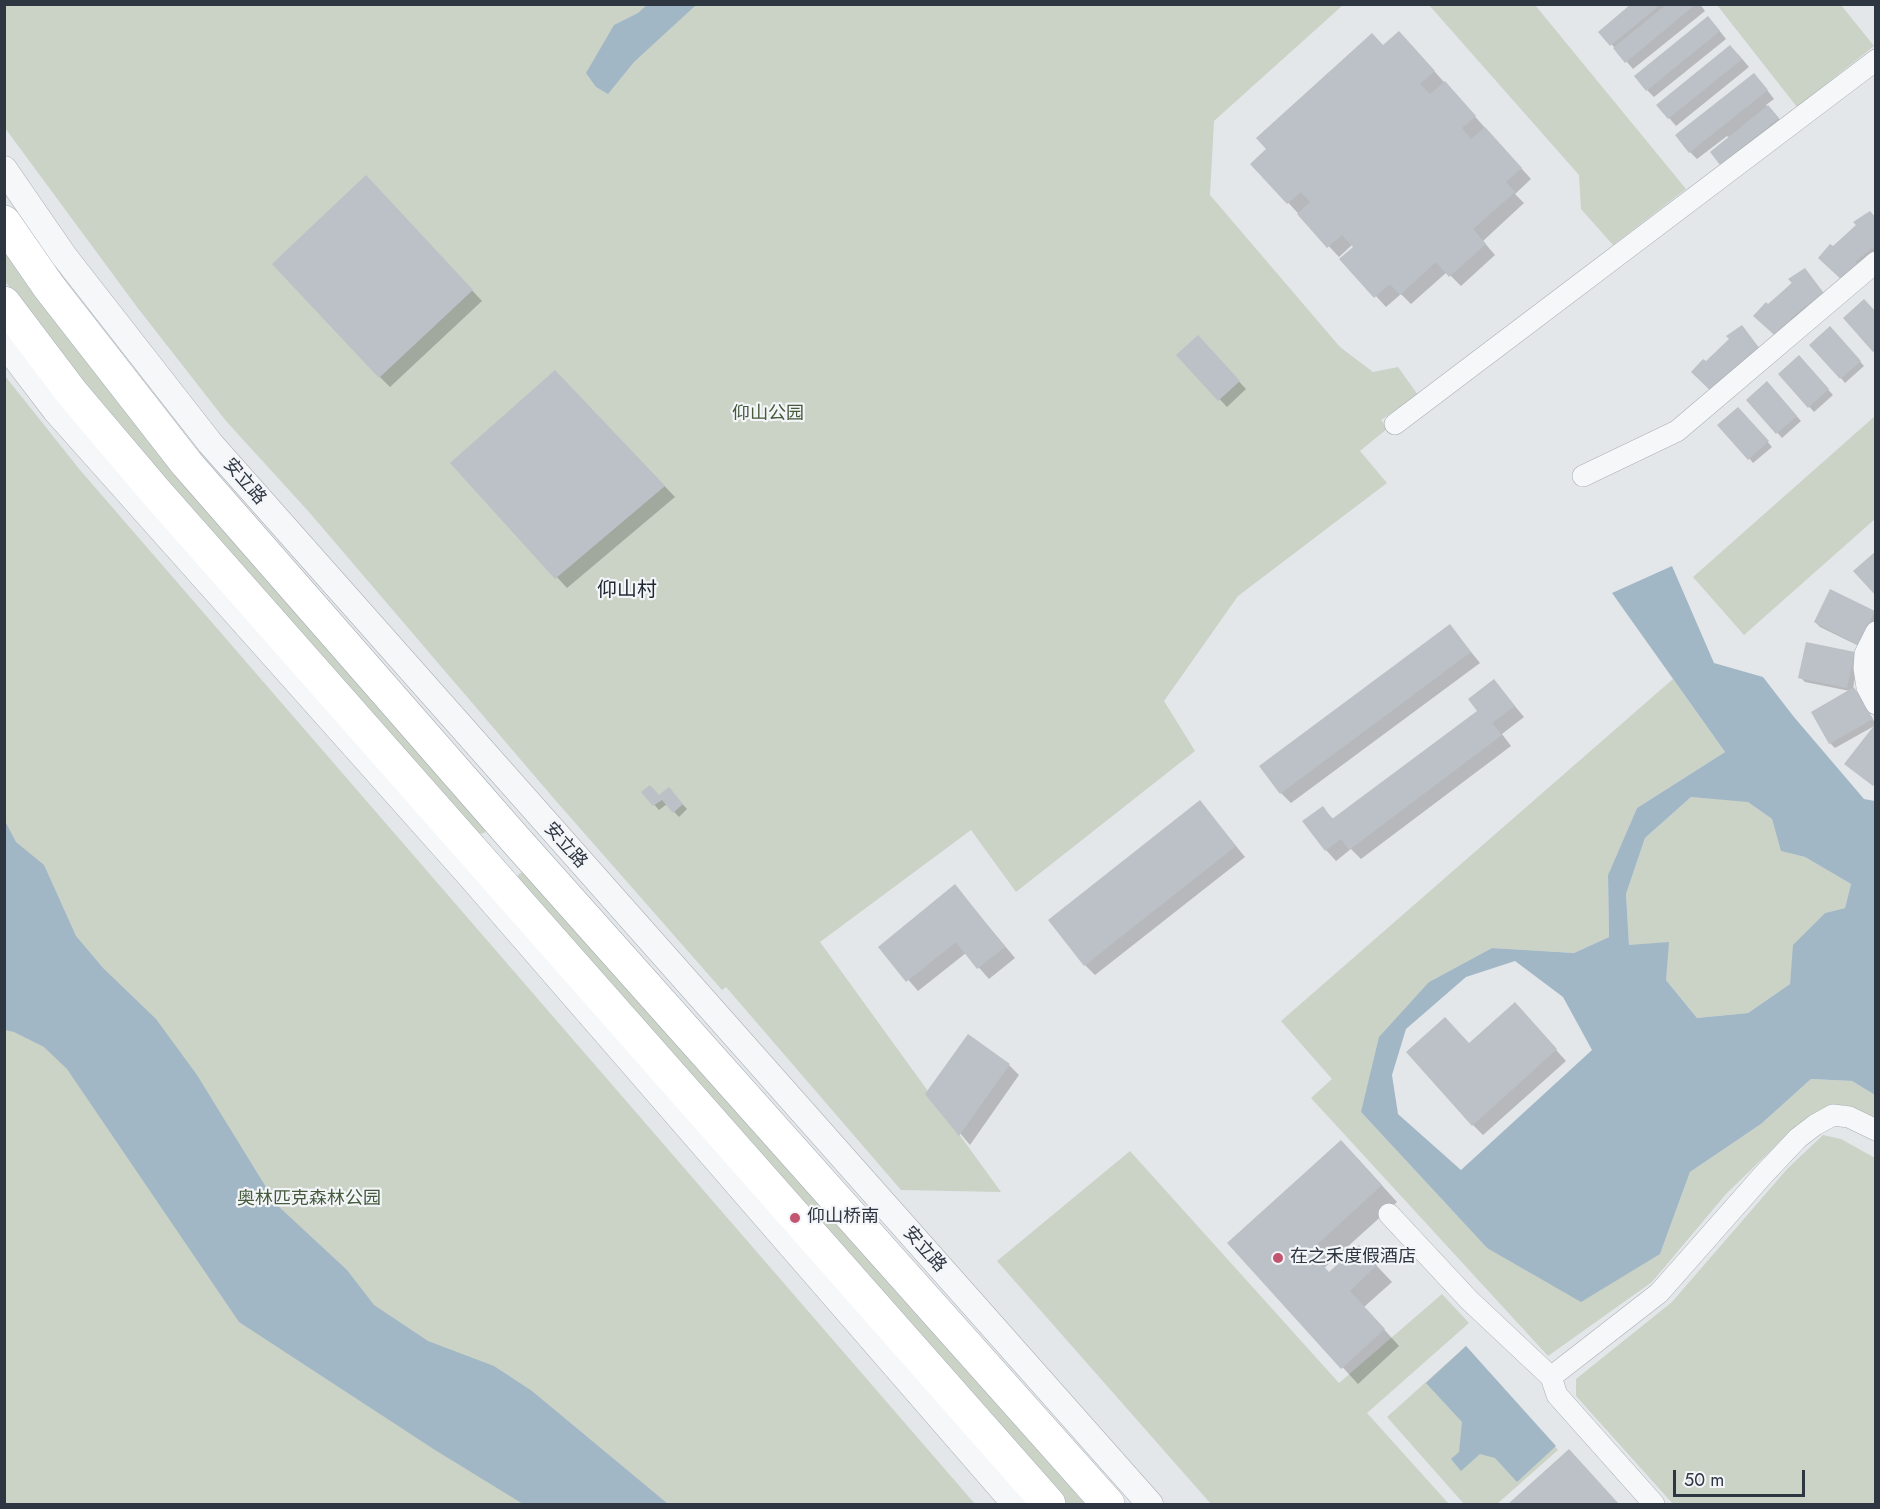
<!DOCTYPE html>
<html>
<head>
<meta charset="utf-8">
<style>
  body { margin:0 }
  #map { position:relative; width:1880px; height:1509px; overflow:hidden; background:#e4e7ea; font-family:Jost,sans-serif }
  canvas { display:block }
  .frame { position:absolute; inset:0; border:6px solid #2d3641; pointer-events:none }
  .scale { position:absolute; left:1673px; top:1470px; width:132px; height:27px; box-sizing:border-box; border:3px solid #2d3641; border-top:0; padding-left:8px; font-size:18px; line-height:21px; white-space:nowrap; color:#2d3641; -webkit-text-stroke:4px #f3f5f8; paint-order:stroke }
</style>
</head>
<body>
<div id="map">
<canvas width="1880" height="1509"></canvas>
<div class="frame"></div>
<div class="scale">50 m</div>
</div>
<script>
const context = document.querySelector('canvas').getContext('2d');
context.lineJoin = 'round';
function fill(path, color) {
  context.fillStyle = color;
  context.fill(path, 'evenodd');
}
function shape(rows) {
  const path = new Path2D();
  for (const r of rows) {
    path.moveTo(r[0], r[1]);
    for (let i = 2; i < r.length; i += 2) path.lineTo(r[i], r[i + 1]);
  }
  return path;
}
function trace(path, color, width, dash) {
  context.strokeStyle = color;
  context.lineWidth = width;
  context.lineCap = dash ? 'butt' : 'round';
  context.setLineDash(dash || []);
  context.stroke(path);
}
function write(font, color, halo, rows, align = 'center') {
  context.font = font + ' Jost,"Noto Sans SC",sans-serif';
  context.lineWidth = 4.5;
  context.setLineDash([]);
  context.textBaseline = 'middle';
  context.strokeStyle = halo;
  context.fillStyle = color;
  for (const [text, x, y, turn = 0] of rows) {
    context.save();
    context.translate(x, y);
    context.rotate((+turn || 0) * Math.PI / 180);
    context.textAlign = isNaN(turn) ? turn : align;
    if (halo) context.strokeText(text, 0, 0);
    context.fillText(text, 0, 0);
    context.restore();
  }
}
const green = shape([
  [4,5,1343,5,1214,121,1210,195,1340,347,1373,372,1398,367,1418,395,1381,420,1388,428,1360,451,1387,483,1238,596,1164,701,1195,751,1016,892,971,830,820,942,1001,1192,901,1190,726,987,722,990,556,801,309,512,226,421,137,307,5,128],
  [1429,5,1535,5,1686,189,1613,245,1581,209,1579,175],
  [1717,5,1841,5,1874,46,1797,107],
  [5,237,489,825,484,833,475,835,77,377,5,281],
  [5,376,80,470,975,1504,5,1504],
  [1875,416,1875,519,1744,635,1693,577],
  [1673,679,1725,752,1637,808,1608,875,1609,937,1574,953,1492,948,1429,982,1361,1112,1487,1248,1660,1254,1690,1172,1761,1124,1811,1079,1852,1081,1875,1095,1875,1119,1845,1105,1822,1109,1797,1125,1726,1194,1652,1282,1548,1356,1311,1098,1332,1079,1281,1021],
  [1691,797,1747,801,1772,819,1782,851,1805,857,1851,884,1845,908,1825,913,1794,945,1790,984,1748,1013,1697,1018,1666,980,1629,946,1626,894,1645,838],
  [527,870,536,876,1085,1504,1055,1504,515,880,519,874],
  [1823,1135,1841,1139,1875,1158,1875,1504,1673,1504,1576,1396,1576,1379,1672,1302,1788,1168],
  [1130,1151,1339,1383,1442,1294,1469,1323,1367,1413,1449,1504,1211,1504,997,1261],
  [1466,1346,1558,1450,1497,1504,1464,1504,1387,1417]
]);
const water = shape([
  [648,4,696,5,634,62,608,94,596,87,586,73,614,25,638,13],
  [1672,566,1714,663,1763,677,1794,717,1864,799,1875,801,1875,1095,1852,1081,1811,1079,1761,1124,1690,1172,1660,1254,1581,1302,1487,1248,1361,1112,1379,1037,1429,982,1492,948,1574,953,1609,937,1608,875,1637,808,1725,752,1612,593],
  [1691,797,1748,802,1772,819,1781,851,1805,857,1851,884,1845,908,1825,913,1793,945,1790,984,1748,1013,1697,1018,1666,980,1669,942,1629,945,1626,894,1645,838],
  [1515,961,1563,997,1592,1050,1461,1170,1398,1114,1392,1075,1406,1029,1466,977],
  [5,821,16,842,44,865,76,936,103,968,156,1019,197,1075,277,1205,347,1270,374,1305,428,1341,494,1366,532,1391,668,1504,523,1504,435,1450,239,1322,67,1069,44,1047,14,1032,5,1030],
  [1466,1346,1556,1446,1517,1482,1495,1458,1480,1454,1461,1471,1451,1459,1459,1452,1462,1422,1426,1383]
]);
const shadow = shape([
  [1634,4,1700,4,1705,11,1633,69,1601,32],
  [1715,25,1726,39,1654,97,1647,90],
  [1409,43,1531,179,1515,194,1524,203,1483,241,1495,255,1461,286,1447,272,1411,304,1401,294,1386,307,1342,259,1355,247,1353,244,1339,257,1252,164,1383,47],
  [1738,54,1749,67,1676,126,1658,105],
  [1761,82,1774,99,1766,105,1783,123,1726,169,1721,164,1729,138,1727,136,1697,159,1690,152],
  [376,188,482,301,390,387,380,377],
  [1876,218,1876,258,1853,288,1833,248],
  [1805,270,1832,304,1797,328,1768,306],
  [1835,333,1864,366,1845,383,1841,378],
  [1205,345,1246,389,1227,407,1178,355],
  [1804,362,1833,395,1814,412,1780,374],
  [566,383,675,497,567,588,452,463],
  [1772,388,1801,421,1782,438,1748,400],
  [1743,413,1772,447,1753,463,1749,458],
  [1874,613,1876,624,1863,648,1820,627,1815,622],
  [1450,626,1480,663,1291,803,1281,793],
  [1854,653,1859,658,1853,688,1859,694,1876,725,1835,748,1830,743,1850,691,1805,682,1800,677],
  [1494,681,1524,717,1502,734,1511,746,1361,859,1351,849,1336,861,1326,850,1323,808,1334,820,1479,711],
  [643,792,659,797,673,794,687,809,679,817,667,804,659,810],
  [1200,802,1245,857,1095,975,1085,965],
  [955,886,1015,958,989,979,966,953,918,991,880,947],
  [1525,1015,1566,1061,1483,1135,1473,1125,1470,1045],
  [1009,1065,1019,1075,970,1145,927,1094],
  [1357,1158,1397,1202,1324,1268,1330,1274,1374,1263,1392,1282,1364,1307,1399,1346,1358,1384,1229,1244],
  [1569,1451,1618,1504,1510,1504]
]);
const building = shape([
  [1631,4,1661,4,1610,46,1598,32],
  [1667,4,1696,4,1625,63,1613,48],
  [1708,16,1720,31,1646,91,1634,76],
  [1399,31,1435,71,1420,84,1430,94,1445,81,1476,116,1462,128,1471,139,1485,127,1522,168,1506,182,1515,192,1473,229,1486,244,1449,277,1436,262,1400,295,1390,284,1374,298,1339,259,1353,247,1342,235,1327,248,1297,214,1310,202,1301,192,1287,204,1250,164,1266,149,1256,138,1372,33,1383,45],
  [1730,45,1742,59,1668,119,1656,105],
  [1754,73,1768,90,1689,153,1675,135],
  [1768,105,1779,118,1720,165,1710,152],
  [366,175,473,290,379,378,272,264],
  [1870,211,1876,218,1876,251,1872,248,1855,262,1859,265,1844,282,1818,258,1830,244,1833,246,1856,225,1853,222],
  [1805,268,1826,296,1810,308,1807,305,1790,319,1794,323,1780,340,1753,316,1766,302,1768,304,1792,283,1788,279],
  [1864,299,1876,312,1876,350,1873,352,1843,318],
  [1742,325,1763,353,1717,397,1691,372,1703,359,1706,361,1729,339,1726,336],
  [1830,326,1861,361,1840,379,1809,345],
  [1198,335,1240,381,1218,401,1176,355],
  [1799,355,1829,389,1808,408,1778,374],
  [555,370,665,486,555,579,450,463],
  [1767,381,1797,416,1776,434,1746,400],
  [1738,407,1769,441,1748,460,1717,425],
  [1876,551,1876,596,1853,571],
  [1830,589,1875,611,1858,645,1814,622],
  [1450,624,1471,652,1280,794,1259,766],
  [1806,642,1855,652,1847,688,1798,678],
  [1494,679,1515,706,1492,723,1502,735,1349,850,1341,839,1325,851,1302,821,1323,806,1332,819,1477,711,1468,699],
  [1854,687,1873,719,1829,744,1811,712],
  [1876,723,1876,783,1873,786,1844,764],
  [650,785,659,795,669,787,683,804,673,813,662,800,653,806,641,792],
  [1200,800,1236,846,1084,966,1048,920],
  [955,884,1005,947,977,969,956,942,906,982,878,947],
  [1515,1002,1557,1049,1472,1126,1406,1052,1445,1017,1469,1043],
  [968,1034,1010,1064,959,1136,925,1094],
  [1341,1140,1382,1185,1310,1251,1329,1272,1359,1245,1377,1265,1350,1291,1385,1329,1341,1369,1227,1243],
  [1569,1449,1619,1504,1508,1504]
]);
const minor = shape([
  [1395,424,1876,60],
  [1583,476,1677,431,1876,262],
  [1876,632,1865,654,1864,668,1867,687,1876,704],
  [1389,1214,1469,1300,1551,1377,1659,1293,1764,1174,1798,1138,1815,1125,1833,1115,1849,1117,1876,1130],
  [1551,1377,1557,1395,1654,1504]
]);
const tertiary = shape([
  [4,169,64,256,210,443,1150,1504],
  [4,343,55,410,471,877,1015,1504]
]);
const primary = shape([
  [4,222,49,287,187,464,514,838,1108,1504],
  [4,303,72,393,155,491,1049,1504]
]);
const markers = [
  [795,1218,6,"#c25671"],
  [1278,1258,6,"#c25671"]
];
const parkNames = [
  ["仰山公园",768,415],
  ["奥林匹克森林公园",309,1200]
];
const streetNames = [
  ["安立路",244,482,49],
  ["安立路",565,846,48],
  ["安立路",924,1250,48]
];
const poiNames = [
  ["仰山桥南",807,1218],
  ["在之禾度假酒店",1290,1258]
];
const neighbourhoodNames = [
  ["仰山村",627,591]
];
fill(green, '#cad3c6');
fill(water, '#a2b7c6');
fill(shadow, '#0003');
fill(building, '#bbc1c6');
trace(minor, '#a9aeb4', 22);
trace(tertiary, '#a9aeb4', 27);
trace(primary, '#a4acb5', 34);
trace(minor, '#f6f7f9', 21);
trace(tertiary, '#f6f7f9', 26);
trace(primary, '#fff', 33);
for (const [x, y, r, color] of markers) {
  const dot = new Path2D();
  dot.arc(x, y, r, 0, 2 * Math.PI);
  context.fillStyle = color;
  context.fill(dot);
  trace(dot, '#f3f5f8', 2);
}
write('18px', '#455b3c', '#f3f5f8', parkNames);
write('18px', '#2d3641', '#f3f5f8', streetNames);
write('18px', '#2d3641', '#f3f5f8', poiNames, 'left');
write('20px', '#1f2732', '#f3f5f8', neighbourhoodNames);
</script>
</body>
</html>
